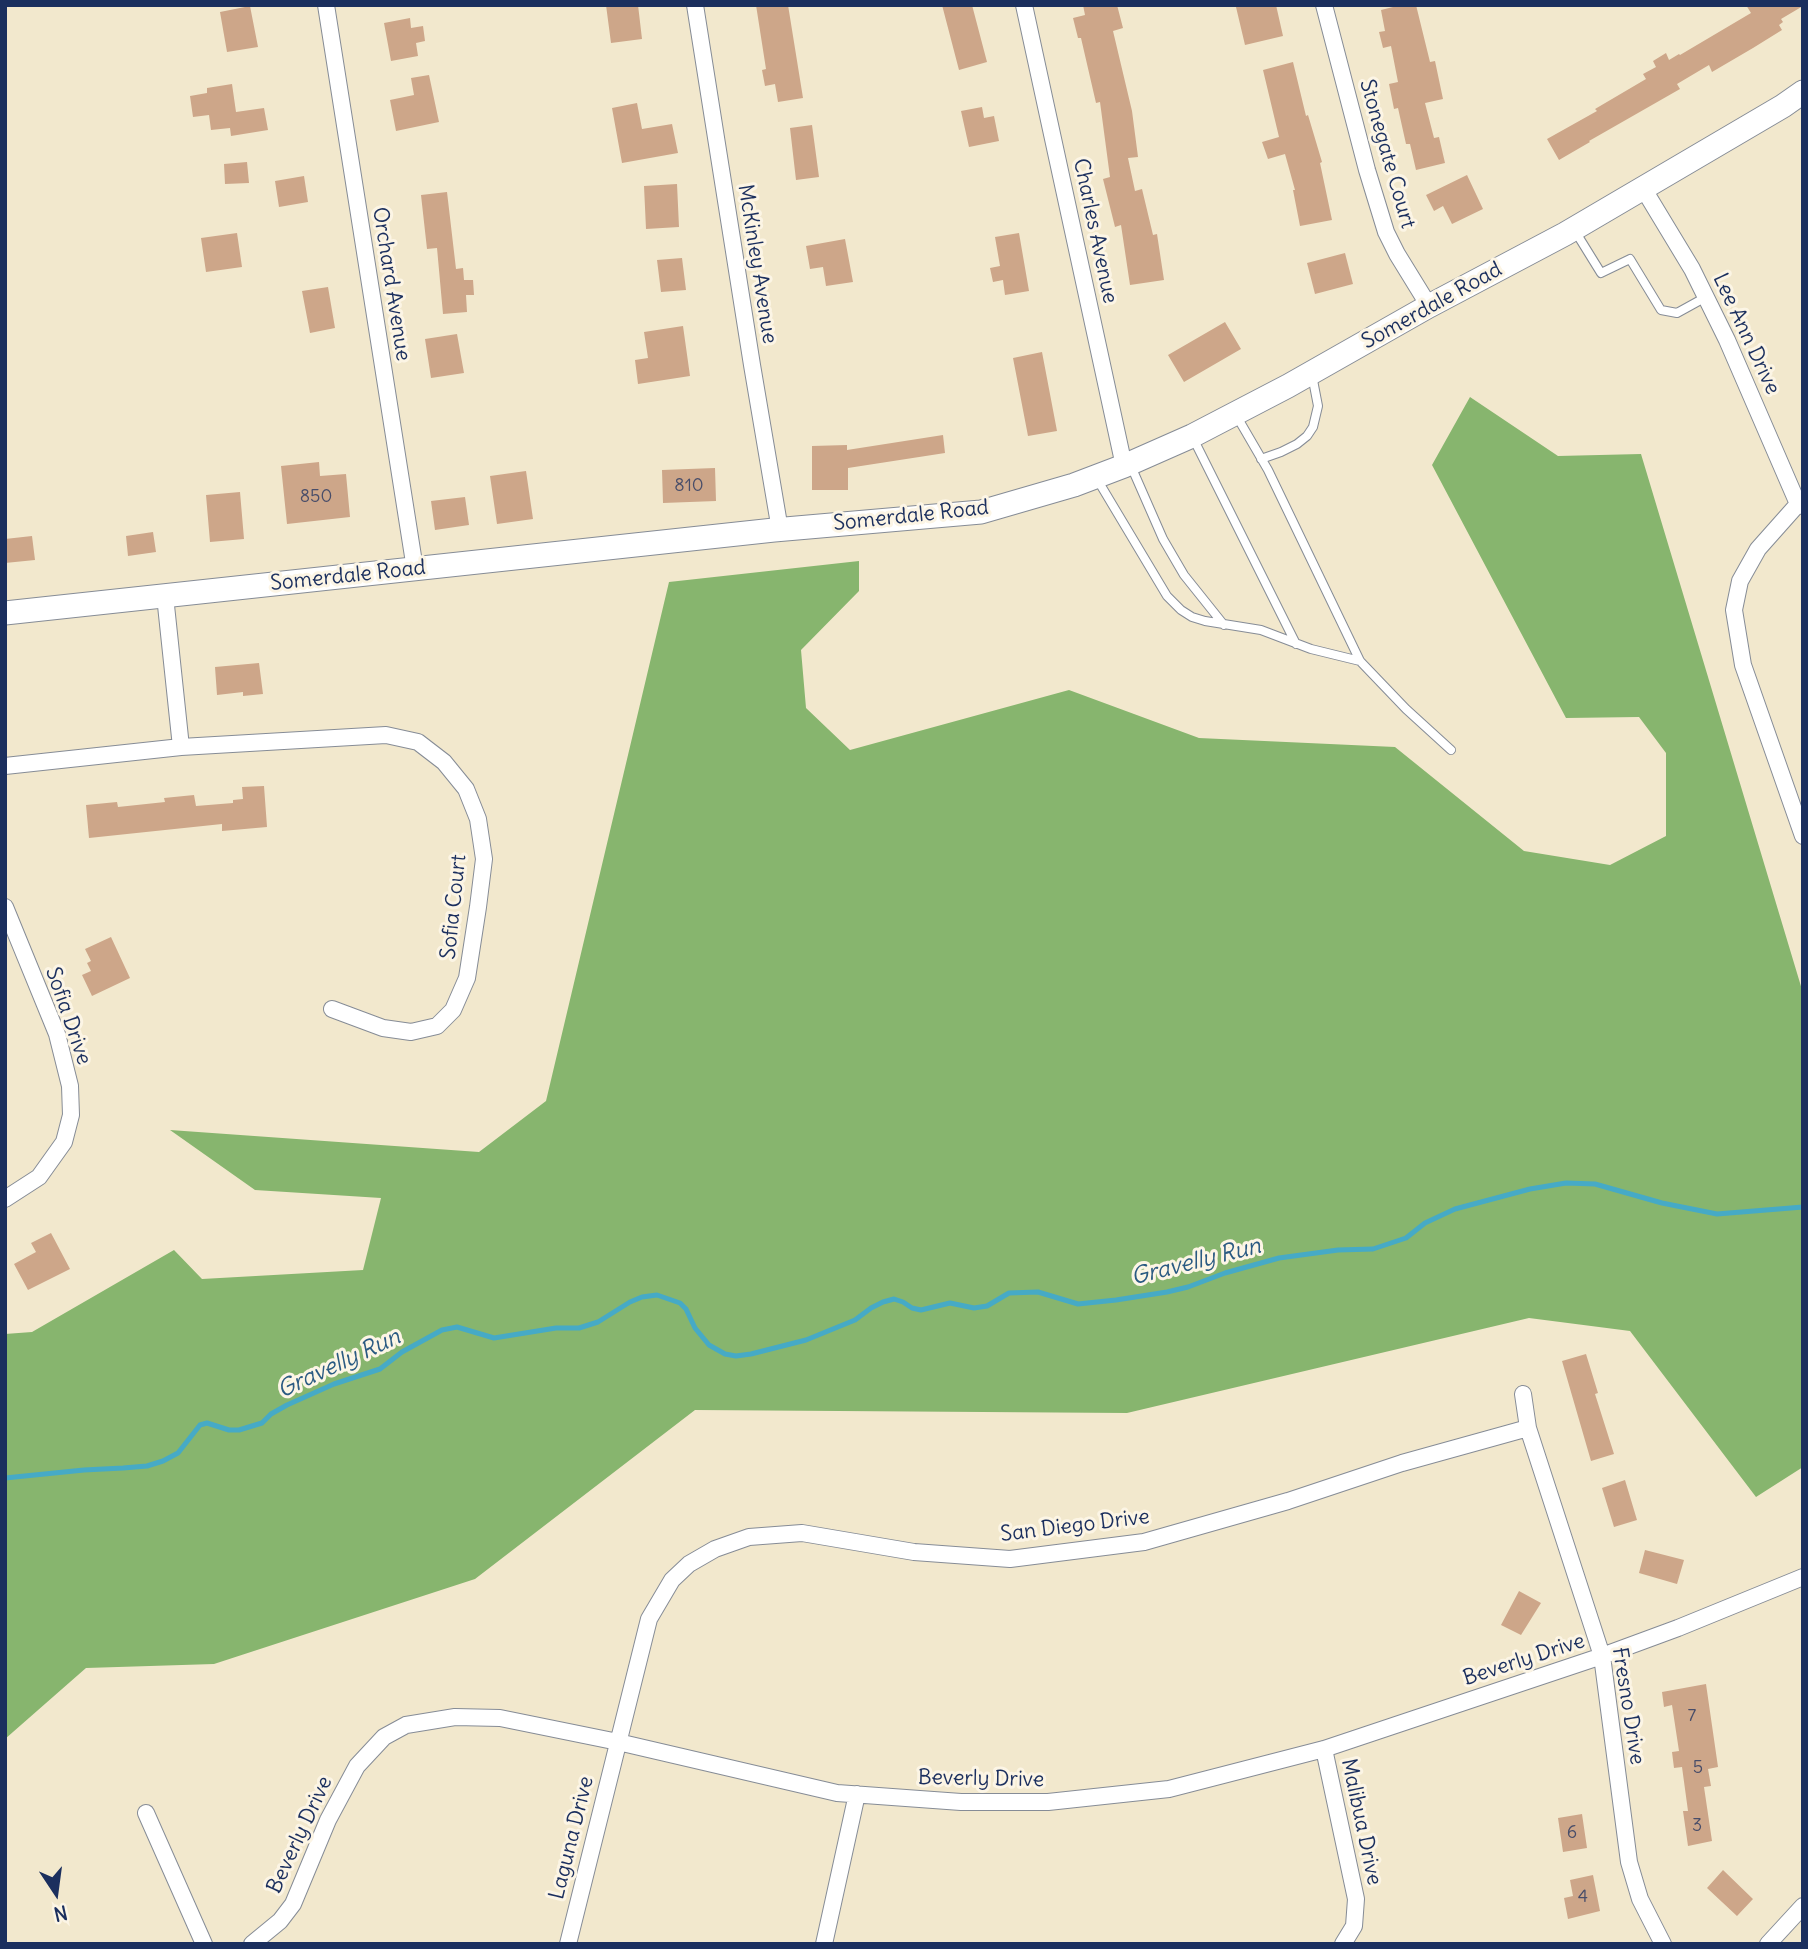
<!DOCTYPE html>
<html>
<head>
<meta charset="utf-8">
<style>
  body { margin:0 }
  #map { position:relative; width:1808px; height:1949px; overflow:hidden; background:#f2e8cd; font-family:Delius,sans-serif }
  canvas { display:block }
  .frame { position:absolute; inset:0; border:7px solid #1b2f5e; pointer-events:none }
  .north { position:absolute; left:21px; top:1858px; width:70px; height:70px; -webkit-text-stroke:5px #fcf5e5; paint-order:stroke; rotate:167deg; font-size:19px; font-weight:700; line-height:28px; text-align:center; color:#1b2f5e }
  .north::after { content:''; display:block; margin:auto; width:24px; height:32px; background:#1b2f5e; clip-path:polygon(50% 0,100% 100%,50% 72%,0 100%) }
</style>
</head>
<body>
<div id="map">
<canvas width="1808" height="1949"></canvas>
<div class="frame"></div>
<div class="north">N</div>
</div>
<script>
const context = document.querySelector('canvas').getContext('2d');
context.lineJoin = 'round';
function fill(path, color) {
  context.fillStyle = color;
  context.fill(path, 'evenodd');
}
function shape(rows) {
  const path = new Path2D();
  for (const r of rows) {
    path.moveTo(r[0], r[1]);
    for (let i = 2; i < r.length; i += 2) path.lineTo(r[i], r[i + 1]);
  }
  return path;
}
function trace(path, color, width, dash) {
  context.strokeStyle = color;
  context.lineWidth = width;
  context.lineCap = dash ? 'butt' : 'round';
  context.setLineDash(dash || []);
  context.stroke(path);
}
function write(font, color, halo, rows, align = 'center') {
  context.font = font + ' Delius,sans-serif';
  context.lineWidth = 6;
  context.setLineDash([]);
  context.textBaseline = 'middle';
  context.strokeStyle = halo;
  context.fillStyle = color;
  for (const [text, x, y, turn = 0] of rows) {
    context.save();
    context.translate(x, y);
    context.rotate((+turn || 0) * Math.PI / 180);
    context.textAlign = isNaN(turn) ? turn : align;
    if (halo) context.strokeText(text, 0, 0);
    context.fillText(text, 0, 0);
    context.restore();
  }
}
const forest = shape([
  [1470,397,1558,456,1641,454,1803,993,1803,1467,1756,1497,1630,1331,1529,1318,1127,1413,695,1410,475,1579,214,1664,86,1668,5,1739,5,1334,32,1332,174,1250,202,1279,363,1270,381,1198,255,1190,170,1130,479,1152,546,1101,669,582,859,561,859,591,801,650,806,708,850,750,1069,690,1199,738,1395,747,1524,851,1610,865,1666,836,1666,753,1639,717,1566,718,1432,465]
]);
const stream = shape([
  [5,1478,84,1470,123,1468,147,1466,163,1461,178,1453,200,1425,207,1423,229,1430,239,1430,262,1423,271,1414,287,1405,334,1384,380,1369,402,1352,442,1330,457,1327,494,1338,556,1328,579,1328,598,1322,630,1302,642,1297,657,1295,680,1303,686,1309,695,1328,709,1345,725,1354,736,1356,751,1354,806,1340,855,1320,871,1308,883,1302,894,1299,903,1302,912,1308,921,1310,950,1303,974,1308,987,1306,1009,1293,1038,1292,1078,1304,1116,1300,1167,1292,1188,1287,1225,1273,1279,1258,1338,1250,1373,1249,1406,1238,1425,1223,1455,1209,1530,1189,1566,1183,1595,1184,1662,1203,1717,1214,1803,1207]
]);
const building = shape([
  [606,5,638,5,642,39,611,43],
  [756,5,788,5,803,98,778,102,775,84,765,86,762,70,766,69],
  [942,5,972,5,987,62,959,70],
  [1083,5,1117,5,1123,28,1113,31,1132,111,1138,157,1128,158,1135,191,1142,189,1153,235,1157,234,1164,280,1130,285,1121,225,1115,227,1103,179,1110,177,1100,102,1096,103,1081,38,1078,38,1073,18,1085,15],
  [1246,5,1276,5,1283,36,1245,45,1236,7],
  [1401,5,1416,5,1430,62,1435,61,1443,99,1425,103,1434,138,1439,137,1445,163,1416,170,1410,144,1406,144,1398,108,1394,109,1389,84,1398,82,1391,46,1383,48,1379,32,1385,31,1381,10],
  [1746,5,1803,6,1781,19,1783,22,1779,25,1782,30,1753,48,1712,72,1709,65,1677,84,1680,89,1589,141,1590,142,1559,160,1547,139,1597,111,1595,109,1646,79,1643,74,1656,67,1653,61,1666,53,1669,60,1679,54,1680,55,1751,13],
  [250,6,258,47,227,52,220,12],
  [410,18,411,28,423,26,425,41,416,43,418,56,391,61,384,23],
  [1293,62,1306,116,1308,115,1322,162,1320,163,1332,220,1300,226,1293,190,1295,190,1285,154,1268,159,1262,142,1279,137,1263,70],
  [429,75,439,122,396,131,390,100,414,95,411,78],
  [232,84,236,112,264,108,268,130,231,136,230,128,211,130,209,115,193,117,190,96,207,93,207,88],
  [637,103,642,129,672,124,678,153,622,163,612,108],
  [982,107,984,118,994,116,999,141,969,147,961,111],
  [812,125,819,177,796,180,790,128],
  [247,162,249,183,225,184,224,164],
  [1467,175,1483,209,1452,224,1443,206,1434,211,1426,195],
  [304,176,308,202,279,207,275,181],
  [677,184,679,227,646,229,644,186],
  [447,192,456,269,463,268,464,280,473,280,474,295,466,295,467,312,443,314,437,248,427,249,421,195],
  [237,233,242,267,206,272,201,238],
  [1019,233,1029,291,1005,295,1003,280,993,282,990,268,1000,266,995,237],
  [845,239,853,282,826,286,823,267,810,269,806,246],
  [1345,253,1353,284,1315,294,1307,263],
  [682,258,686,290,661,292,657,260],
  [328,287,335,328,310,333,302,291],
  [1225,322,1241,349,1184,382,1168,355],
  [683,326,690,376,638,384,635,360,648,358,644,332],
  [457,334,464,373,431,378,425,339],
  [1042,352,1057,431,1028,436,1013,358],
  [943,435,945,453,848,468,848,490,812,490,812,446,847,445,847,450],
  [319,462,320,476,346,474,350,517,287,524,281,466],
  [715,468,716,501,663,503,662,470],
  [526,471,533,519,497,524,490,476],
  [240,492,244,539,210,542,206,495],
  [465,497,469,525,435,530,431,501],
  [153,532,156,552,128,556,126,536],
  [32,536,35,560,5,563,5,539],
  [259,663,263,694,243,696,243,692,217,695,215,667],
  [264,786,267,827,222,831,222,824,89,838,86,805,117,802,118,807,165,802,164,798,194,795,196,806,233,803,233,800,243,799,242,787],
  [111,937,130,978,92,996,82,975,91,971,87,963,91,961,85,949],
  [51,1233,70,1269,28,1290,14,1264,36,1252,31,1243],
  [1586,1354,1598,1393,1595,1394,1614,1454,1591,1461,1562,1361],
  [1625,1480,1637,1520,1614,1527,1602,1488],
  [1645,1550,1684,1560,1677,1584,1639,1573],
  [1519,1591,1541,1603,1521,1635,1501,1625],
  [1706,1684,1718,1767,1708,1769,1711,1786,1704,1787,1712,1841,1688,1846,1683,1811,1688,1811,1682,1767,1674,1768,1672,1752,1679,1751,1672,1705,1664,1707,1662,1692],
  [1582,1814,1587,1848,1563,1852,1558,1818],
  [1723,1870,1753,1899,1737,1916,1707,1888],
  [1593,1875,1600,1911,1568,1919,1564,1898,1573,1896,1570,1880]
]);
const lane = shape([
  [1575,231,1601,273,1630,259,1661,310,1677,313,1706,297],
  [1236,415,1268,470,1360,661,1406,709,1451,750],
  [1193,438,1296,644],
  [1261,459,1281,452,1297,444,1307,436,1313,427,1318,406,1312,375],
  [1131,466,1163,539,1184,575,1224,625],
  [1097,479,1167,596,1181,610,1192,617,1205,621,1261,630,1311,649,1360,661]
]);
const street = shape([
  [326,5,415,569],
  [695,5,752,365,780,530],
  [1024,5,1124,466],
  [1324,5,1367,170,1386,232,1397,254,1429,306],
  [1643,188,1692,269,1727,340,1798,504,1803,506],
  [1798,504,1758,549,1740,581,1734,610,1743,665,1803,836],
  [165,596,181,747],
  [5,766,181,747,386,735,418,742,444,762,466,789,478,819,484,859,478,907,467,978,453,1010,437,1026,411,1032,383,1028,332,1009],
  [5,907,57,1034,70,1086,71,1115,64,1142,39,1177,5,1199],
  [1523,1394,1528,1428,1602,1656,1629,1862,1640,1899,1663,1944],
  [1324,1749,1356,1899,1354,1926,1343,1944],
  [146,1813,204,1944],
  [252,1944,280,1921,293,1904,328,1820,357,1766,384,1737,406,1725,455,1717,500,1718,618,1742,837,1793,961,1802,1048,1802,1169,1789,1324,1749,1602,1656,1678,1628,1803,1577],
  [568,1944,649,1619,672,1580,689,1564,715,1549,749,1537,802,1533,914,1552,1010,1559,1144,1542,1288,1501,1402,1463,1528,1428],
  [824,1944,857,1794],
  [1768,1944,1803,1906]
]);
const secondary = shape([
  [5,613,774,530,981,512,1074,485,1124,466,1192,436,1288,386,1429,306,1565,234,1783,106,1803,92]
]);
const numberNames = [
  ["810",689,486],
  ["850",316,497],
  ["7",1692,1716],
  ["5",1698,1768],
  ["3",1697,1826],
  ["6",1572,1833],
  ["4",1583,1897]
];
const streetNames = [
  ["Stonegate Court",1387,154,74],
  ["Charles Avenue",1095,231,78],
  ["McKinley Avenue",757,264,81],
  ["Orchard Avenue",391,284,81],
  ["Somerdale Road",1432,306,-29],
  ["Lee Ann Drive",1746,334,65],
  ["Somerdale Road",911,516,-6],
  ["Somerdale Road",348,576,-6],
  ["Sofia Court",454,907,-84],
  ["Sofia Drive",68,1016,71],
  ["San Diego Drive",1075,1526,-7],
  ["Beverly Drive",1524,1660,-18],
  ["Fresno Drive",1628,1706,81],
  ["Beverly Drive",981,1779,1],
  ["Malibua Drive",1361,1822,78],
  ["Beverly Drive",300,1835,-65],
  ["Laguna Drive",572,1838,-76]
];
const waterNames = [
  ["Gravelly Run",1196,1262,-14],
  ["Gravelly Run",339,1364,-25]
];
fill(forest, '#87b56e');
trace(stream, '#46aac6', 5);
fill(building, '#cda689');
trace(lane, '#868c96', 10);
trace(street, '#868c96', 18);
trace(secondary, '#868c96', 25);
trace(lane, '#fff', 8);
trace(street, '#fff', 16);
trace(secondary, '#fff', 23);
write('18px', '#484d69', null, numberNames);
write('21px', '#1b2f5e', '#fcf5e5', streetNames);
write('italic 23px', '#2a5a82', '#fcf5e5', waterNames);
</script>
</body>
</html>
